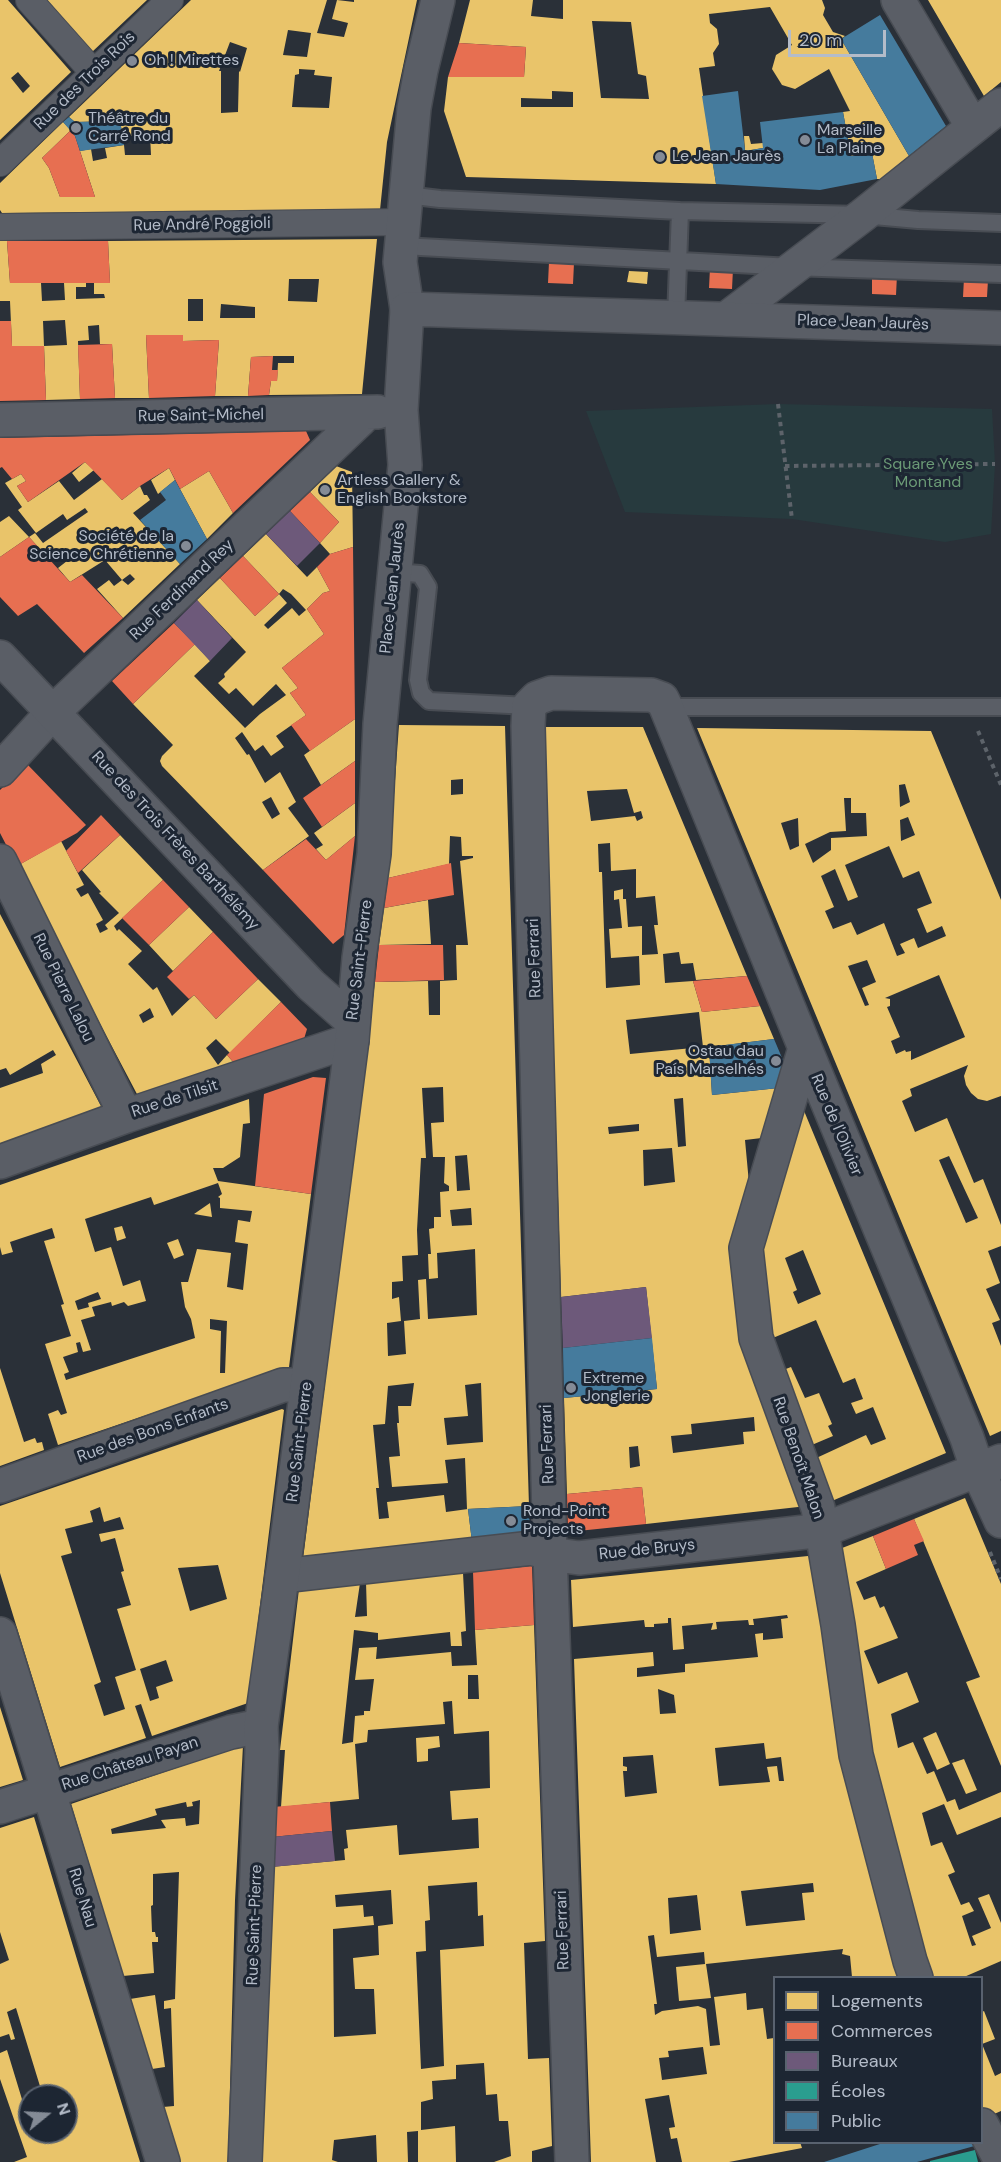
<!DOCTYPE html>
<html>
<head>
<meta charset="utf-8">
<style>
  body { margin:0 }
  #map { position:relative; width:1001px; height:2162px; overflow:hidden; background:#2a3038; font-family:"DM Sans",sans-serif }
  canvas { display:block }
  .legend { position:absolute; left:773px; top:1976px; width:210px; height:168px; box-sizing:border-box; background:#1d2633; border:2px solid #59626f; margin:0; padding:8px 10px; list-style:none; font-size:18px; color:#b4bcc9 }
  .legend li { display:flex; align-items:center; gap:12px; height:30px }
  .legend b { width:30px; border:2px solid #59626f }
  .north { position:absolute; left:18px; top:2084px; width:60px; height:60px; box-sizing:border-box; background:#1d2633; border:2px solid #59626f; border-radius:50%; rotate:72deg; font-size:16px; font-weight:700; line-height:24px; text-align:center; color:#b4bcc9 }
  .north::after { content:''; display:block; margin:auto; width:21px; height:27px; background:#848b96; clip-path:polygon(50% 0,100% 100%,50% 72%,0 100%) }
  .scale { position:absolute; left:788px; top:30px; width:98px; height:27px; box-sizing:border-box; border:3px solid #b4bcc9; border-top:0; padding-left:8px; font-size:18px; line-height:21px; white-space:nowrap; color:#b4bcc9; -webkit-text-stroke:4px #1d2633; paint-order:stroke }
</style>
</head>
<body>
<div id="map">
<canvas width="1001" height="2162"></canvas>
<ul class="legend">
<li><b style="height:16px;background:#e9c46a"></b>Logements</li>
<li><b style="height:16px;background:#e76f51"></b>Commerces</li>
<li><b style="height:16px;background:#6d597a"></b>Bureaux</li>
<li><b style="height:16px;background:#2a9d8f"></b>Écoles</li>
<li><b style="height:16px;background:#457b9d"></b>Public</li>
</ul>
<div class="north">N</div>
<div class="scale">20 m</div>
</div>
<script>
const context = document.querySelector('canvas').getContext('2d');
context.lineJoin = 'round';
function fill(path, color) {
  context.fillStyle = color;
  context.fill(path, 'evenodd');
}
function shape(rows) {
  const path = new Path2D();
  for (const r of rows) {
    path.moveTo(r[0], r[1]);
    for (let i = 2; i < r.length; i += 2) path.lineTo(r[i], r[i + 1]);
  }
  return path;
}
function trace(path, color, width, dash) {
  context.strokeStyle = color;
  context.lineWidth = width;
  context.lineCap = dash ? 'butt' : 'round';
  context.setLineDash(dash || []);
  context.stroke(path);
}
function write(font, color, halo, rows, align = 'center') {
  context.font = font + ' "DM Sans",sans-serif';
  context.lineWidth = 6;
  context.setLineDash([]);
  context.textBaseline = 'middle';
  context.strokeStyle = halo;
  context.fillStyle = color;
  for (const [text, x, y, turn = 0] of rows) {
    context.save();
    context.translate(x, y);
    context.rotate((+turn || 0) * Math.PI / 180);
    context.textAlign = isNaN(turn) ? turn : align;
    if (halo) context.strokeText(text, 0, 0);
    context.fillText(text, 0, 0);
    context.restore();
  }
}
const green = shape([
  [778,404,992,409,995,464,991,534,945,542,792,519,625,512,586,411]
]);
const homes = shape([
  [0,0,8,0,71,72,0,140],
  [18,72,30,86,23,93,11,78],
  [47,0,147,0,92,52],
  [191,0,327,0,317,33,344,37,348,23,332,19,337,0,354,2,354,0,417,0,387,142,380,210,2,213,0,210,0,183,63,122,71,130,42,158,49,168,60,197,95,197,80,151,91,149,93,161,107,158,105,148,124,145,125,155,151,155,150,134,123,137,120,121,75,122,69,117],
  [288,30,311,33,307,57,283,55],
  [230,42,247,48,240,72,239,71,238,112,221,113,221,71,219,71],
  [299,69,315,70,314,75,332,77,329,108,292,107,295,75,299,74],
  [470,0,533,0,531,16,563,19,563,0,822,0,825,8,823,15,833,32,845,36,841,39,909,156,881,179,877,179,872,153,851,156,843,112,850,111,829,69,795,89,782,85,772,69,776,55,792,45,770,7,709,14,710,23,717,29,719,44,713,53,715,66,699,68,716,184,466,177,444,111,448,77,524,77,526,47,459,43],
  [592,21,631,22,638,74,646,76,649,99,601,98],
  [552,91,573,92,573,107,521,107,521,98,552,99],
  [928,0,1001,0,1001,82,984,96],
  [744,136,749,136,751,144,763,143,763,148,745,151],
  [377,239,362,394,269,395,271,381,277,381,278,363,294,363,294,356,273,356,251,357,248,396,215,396,219,340,183,341,183,335,146,335,149,398,115,398,112,344,100,344,99,325,88,326,89,340,78,341,80,399,46,400,44,346,67,345,65,320,43,321,44,346,12,346,10,301,0,301,0,241,7,241,10,283,41,283,42,301,65,300,64,283,86,282,86,287,76,287,76,299,105,298,104,294,94,294,94,282,110,283,108,241],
  [289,279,319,279,317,302,288,301],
  [188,299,203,299,203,321,188,321],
  [221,304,255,307,255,318,220,318],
  [629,271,648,272,647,284,627,282],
  [85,462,94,470,79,482,72,473],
  [336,466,352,472,353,547,330,554,320,543,339,522,310,492],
  [169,468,175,480,158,494,151,480],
  [209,471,233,513,207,539,180,489],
  [21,474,26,481,17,486,28,502,59,481,74,500,102,479,122,500,140,486,144,495,147,495,150,500,133,513,180,564,123,618,97,589,109,580,114,586,122,580,128,585,135,579,130,574,122,580,105,560,70,582,58,568,67,561,59,553,50,560,29,537,35,533,43,543,88,512,85,508,67,520,63,514,36,533,18,510,22,507,5,483],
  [9,516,29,537,0,557,0,522],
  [266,534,307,577,317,567,330,591,323,593,307,609,324,634,282,668,298,688,290,693,306,715,276,736,284,747,271,756,263,745,255,751,242,732,235,738,247,755,249,754,265,783,280,772,296,802,288,808,309,836,263,870,162,766,160,761,162,756,173,745,133,704,195,644,210,661,194,676,245,728,260,714,286,695,276,684,253,706,236,688,229,694,218,683,225,677,224,674,246,652,197,600,220,578,255,616,279,594,287,603,264,625,268,629,292,608,299,616,306,610,291,594,283,589,279,594,243,556],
  [271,797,280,814,272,819,262,802],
  [355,719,355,761,321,785,304,755],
  [399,725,505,726,529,1506,467,1509,465,1458,445,1460,448,1483,392,1487,389,1457,400,1456,397,1423,399,1423,398,1406,411,1406,414,1383,388,1386,385,1424,373,1425,379,1488,376,1488,379,1519,389,1518,387,1502,444,1495,446,1512,468,1509,472,1542,303,1559,375,982,428,981,429,1015,440,1015,440,981,457,980,456,945,468,945,460,861,473,858,473,856,462,856,461,837,450,836,449,864,388,878],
  [463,779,463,794,451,795,451,780],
  [443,1087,444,1122,431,1123,433,1157,445,1157,444,1183,449,1186,449,1191,440,1192,441,1217,434,1217,434,1228,429,1229,431,1254,428,1254,429,1279,438,1278,437,1253,475,1249,477,1315,428,1319,426,1279,418,1280,420,1319,404,1321,406,1354,388,1356,387,1323,401,1321,399,1297,392,1299,392,1282,403,1281,402,1256,418,1255,417,1230,421,1158,426,1158,422,1088],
  [467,1155,470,1190,457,1191,455,1156],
  [471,1208,472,1225,452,1226,450,1210],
  [481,1383,483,1442,447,1445,444,1418,468,1416,465,1385],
  [544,727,643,727,747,976,696,980,693,963,681,964,679,952,663,954,665,983,693,981,702,1012,760,1006,774,1039,709,1047,712,1095,788,1087,770,1137,745,1140,750,1194,739,1241,807,1506,646,1524,642,1487,567,1494,564,1398,657,1389,646,1287,561,1297],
  [627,789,634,813,641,811,643,818,637,821,635,816,591,821,587,791],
  [610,843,611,871,636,869,636,898,655,896,658,925,654,925,658,954,642,955,642,926,628,927,626,899,623,899,623,889,614,891,614,900,619,899,622,928,609,929,611,958,639,956,640,985,606,988,602,872,599,872,598,844],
  [699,1012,703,1047,630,1054,626,1020],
  [683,1098,686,1146,678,1147,674,1099],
  [639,1124,639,1131,609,1134,608,1127],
  [672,1148,675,1182,644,1186,643,1150],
  [754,1417,755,1431,743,1432,744,1444,673,1453,671,1436,692,1434,691,1424],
  [638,1446,640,1466,630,1468,629,1447],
  [697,728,931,731,1001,900,1001,1096,987,1101,978,1099,971,1093,966,1085,964,1076,968,1065,910,1089,912,1096,902,1101,915,1132,947,1118,974,1183,983,1179,1001,1225,1001,1246,988,1251,1000,1283,986,1289,1000,1320,992,1323,1001,1346,1001,1431,990,1436],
  [905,784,910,802,900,807,899,785],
  [844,798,851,798,851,813,866,813,867,836,831,838,831,850,813,863,805,844,830,832,846,831],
  [908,817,915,835,901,841,900,820],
  [798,818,799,846,790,850,781,823],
  [889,846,903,878,919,871,932,903,917,909,927,933,942,926,946,936,918,948,914,938,900,944,905,953,897,956,884,923,857,935,851,922,833,929,825,911,834,907,821,876,835,869,848,901,858,897,845,865],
  [867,960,876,982,862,988,869,1005,865,1006,848,966],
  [939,975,965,1037,911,1060,911,1051,906,1052,905,1050,896,1054,891,1041,900,1037,887,1007,890,1006,890,999,885,998],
  [949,1156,978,1218,966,1223,939,1160],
  [355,803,355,836,326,860,316,849,323,845,314,833],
  [120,835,163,880,114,926,117,931,119,929,142,951,128,964,153,990,157,987,172,1016,194,995,216,1019,258,979,281,1002,230,1053,216,1039,206,1048,218,1065,227,1055,234,1063,138,1096,17,866,61,841,84,885,76,889,81,897,88,893,103,920,96,924,100,933,108,929,105,925,119,913,99,893,101,892,82,870],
  [150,1008,154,1017,143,1023,139,1015],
  [428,900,431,944,379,945,384,908],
  [189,907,213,932,173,971,149,945],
  [0,914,102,1108,0,1144,0,1088,43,1073,41,1064,56,1055,53,1050,10,1075,6,1068,0,1070],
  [249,1099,250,1123,243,1124,240,1157,223,1168,213,1168,218,1181,311,1194,289,1367,58,1445,48,1414,58,1410,61,1415,67,1413,45,1344,71,1336,61,1305,64,1304,44,1241,55,1238,52,1228,10,1242,13,1252,2,1255,0,1247,0,1185],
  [218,1183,222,1194,218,1197,220,1198,220,1208,252,1211,250,1222,238,1220,235,1242,248,1244,243,1290,227,1287,231,1253,197,1249,188,1282,181,1282,185,1307,191,1319,195,1338,66,1380,64,1374,69,1372,63,1357,78,1352,76,1343,80,1342,83,1352,91,1350,81,1320,95,1316,92,1307,111,1302,112,1306,124,1302,128,1306,146,1301,140,1280,123,1286,111,1247,95,1252,85,1219,151,1197,154,1205],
  [98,1292,101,1299,88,1303,89,1307,78,1310,75,1301],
  [210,1319,227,1321,225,1373,220,1373,221,1331,210,1329],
  [802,1106,946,1453,827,1503,812,1460,866,1435,871,1445,886,1439,873,1407,856,1414,851,1403,863,1399,855,1378,843,1383,816,1320,768,1340,757,1244],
  [803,1250,821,1294,798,1304,793,1292,797,1290,785,1258],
  [210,1203,212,1217,194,1214],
  [122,1226,126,1238,117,1241,114,1228],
  [178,1239,184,1255,174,1259,167,1243],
  [791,1367,805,1398,819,1393,832,1424,828,1426,833,1436,807,1447,778,1372],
  [0,1368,24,1442,35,1438,37,1443,42,1442,44,1450,0,1466],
  [282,1409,284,1410,248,1703,152,1736,141,1704,135,1706,146,1738,60,1767,0,1573,0,1506],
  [100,1507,104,1522,120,1517,124,1529,99,1534,101,1542,115,1538,124,1571,121,1572,131,1605,117,1609,136,1670,115,1677,125,1709,104,1716,94,1685,101,1682,61,1556,72,1553,65,1529,93,1522,90,1511],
  [218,1565,227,1599,190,1611,178,1568],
  [166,1660,173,1681,156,1687,159,1698,150,1701,140,1669],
  [965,1498,1001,1584,1001,1766,966,1682,980,1677,914,1519],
  [873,1536,886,1569,856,1582,864,1600,875,1596,880,1608,884,1606,898,1638,864,1651,878,1684,907,1672,919,1702,891,1714,898,1748,913,1742,927,1774,934,1771,947,1802,955,1799,959,1810,1001,1792,1001,1817,957,1835,944,1804,922,1813,931,1846,942,1842,955,1872,948,1875,961,1905,969,1902,974,1911,962,1916,972,1946,976,1945,972,1936,991,1928,978,1898,989,1894,1001,1923,1001,1961,964,1977,928,1977,864,1747,837,1550],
  [818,1555,907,1977,852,1977,850,1956,842,1954,843,1949,706,1964,711,1998,679,2001,676,1967,705,1964,704,1952,657,1957,654,1935,648,1936,657,2004,654,2004,655,2015,662,2011,698,2006,706,2009,710,2046,720,2045,714,1997,746,1993,747,2010,763,2008,767,2039,774,2038,774,2142,800,2142,802,2148,729,2162,682,2162,677,2138,671,2139,669,2128,675,2127,669,2095,645,2099,656,2162,591,2162,574,1659,653,1652,654,1666,637,1668,637,1677,685,1672,685,1664,758,1657,755,1634,763,1633,763,1640,783,1638,781,1619,788,1618,787,1615,753,1619,754,1625,749,1625,748,1620,716,1622,717,1629,711,1630,713,1623,682,1626,684,1649,673,1650,671,1618,668,1618,668,1623,654,1624,654,1627,645,1627,644,1620,573,1627,571,1580],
  [658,1689,674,1695,676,1713,660,1714],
  [764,1743,766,1759,781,1757,784,1781,779,1781,777,1766,767,1767,770,1782,719,1786,715,1748],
  [653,1755,657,1793,625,1797,623,1771,627,1771,627,1767,623,1766,623,1757],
  [813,1883,814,1892,802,1893,805,1920,746,1926,741,1891],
  [697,1895,701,1930,670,1934,668,1898],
  [703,2047,707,2074,662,2080,659,2058,669,2057,668,2051],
  [463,1573,466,1631,461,1632,462,1646,451,1646,450,1632,378,1640,378,1633,354,1630,342,1744,353,1742,355,1716,364,1715,364,1711,370,1711,374,1679,355,1680,359,1648,377,1647,376,1659,451,1652,452,1666,477,1665,475,1630,534,1625,545,1941,524,1943,528,2059,549,2058,552,2146,532,2151,532,2162,494,2162,511,2156,508,2121,499,2121,497,2094,486,2095,484,2063,456,2065,456,2079,432,2081,433,2099,421,2102,421,2130,455,2126,456,2162,418,2162,418,2131,407,2132,408,2162,377,2162,376,2135,334,2140,332,2160,338,2162,262,2162,271,1867,345,1860,344,1849,348,1848,346,1830,397,1825,399,1855,479,1848,478,1818,452,1820,450,1791,490,1788,489,1731,454,1734,452,1701,443,1702,445,1724,368,1730,367,1742,355,1744,359,1799,281,1807,285,1750,280,1750,299,1589,360,1583,355,1617,367,1616,366,1582],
  [468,1675,478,1675,479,1699,468,1699],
  [477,1882,478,1916,483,1915,484,1946,440,1950,444,2066,421,2069,416,1952,426,1951,425,1921,430,1920,428,1886],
  [391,1890,393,1924,378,1926,379,1955,353,1958,355,1989,374,1989,376,2034,334,2037,333,1929,374,1925,373,1916,364,1917,363,1905,336,1907,335,1895],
  [0,1707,23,1780,0,1787],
  [936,1732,950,1764,937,1770,923,1738],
  [439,1736,440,1747,428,1749,428,1761,417,1762,416,1738],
  [243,1745,235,1900,228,2162,181,2162,163,2107,174,2106,171,2008,164,2009,164,2001,175,1999,179,1872,153,1874,153,1905,151,1906,152,1932,155,1932,156,1937,158,1937,158,1942,152,1942,154,1973,123,1976,71,1804],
  [200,1800,199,1824,186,1826,185,1818,161,1820,166,1828,112,1834,111,1829,157,1815,155,1809,186,1802,187,1807,193,1806,192,1802],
  [964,1759,977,1790,966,1794,952,1763],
  [34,1817,79,1966,140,2162,14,2162,27,2157,0,2079,0,2053,7,2050,28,2119,30,2119,30,2132,66,2132,66,2096,43,2096,16,2008,7,2012,15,2039,11,2040,9,2034,0,2037,0,1964,9,1960,0,1932,0,1828],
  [155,1995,165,2067,152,2069,130,1999],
  [984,2011,995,2039,982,2044,982,2012],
  [982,2044,995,2076,1001,2073,1001,2111,985,2118,982,2109]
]);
const shops = shape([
  [459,43,526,47,524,77,448,77],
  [71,130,75,136,95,197,60,197,49,168,42,158],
  [7,241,108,241,110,283,10,283],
  [549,262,574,263,573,284,548,283],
  [710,268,733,269,732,289,709,288],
  [872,274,897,275,896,295,872,294],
  [964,278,988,280,987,297,963,297],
  [0,321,11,321,12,346,44,346,46,400,0,401],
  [146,335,183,335,183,341,219,340,215,396,149,398],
  [112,344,115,398,80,399,78,345],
  [273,356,272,370,278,370,277,381,271,381,269,395,248,396,251,357],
  [306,431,310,440,233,513,209,471,180,489,169,468,140,486,122,500,85,462,28,502,17,486,26,481,21,474,12,479,2,467,0,468,0,438],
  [310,492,339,522,320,543,290,511],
  [29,537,70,582,82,575,123,618,84,653,37,604,18,616,0,597,0,557],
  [353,547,355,719,310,751,291,725,306,715,290,693,298,688,282,668,324,634,307,609,323,593,330,591,317,567,330,554],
  [243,556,279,594,255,616,220,578],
  [174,623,195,644,133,704,112,681],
  [355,761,355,803,322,827,303,798],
  [27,764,86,825,77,833,17,866,0,833,0,790],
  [101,815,120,835,78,873,66,851],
  [355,836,344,935,333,944,263,870,306,839,326,860],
  [451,863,454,895,384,908,388,878],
  [163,880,189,907,149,945,122,918],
  [213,932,258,979,216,1019,194,995,189,999,167,977],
  [379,945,443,945,444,980,375,982],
  [747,976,760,1006,702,1012,693,981],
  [281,1002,307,1029,304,1039,234,1063,227,1055],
  [313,1077,326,1078,311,1194,255,1186,264,1094],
  [642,1487,646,1524,568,1532,567,1494],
  [914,1519,924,1541,914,1545,918,1555,886,1569,873,1536],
  [532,1566,534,1625,475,1630,473,1572],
  [330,1802,332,1831,272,1837,273,1807]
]);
const offices = shape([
  [290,511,320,543,297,566,266,534],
  [197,600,232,638,210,661,174,623],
  [646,1287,652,1338,563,1348,561,1297],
  [332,1831,335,1861,271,1867,272,1837]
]);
const schools = shape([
  [975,2150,978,2162,930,2162,930,2161]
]);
const public = shape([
  [880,15,946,126,909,156,841,39],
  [738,91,745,151,763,148,760,122,843,112,851,156,872,153,877,179,820,190,716,184,702,96],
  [69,117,75,122,120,121,124,145,80,151,75,136,63,122],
  [175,480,207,539,180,564,140,520,166,500,160,492],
  [774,1039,791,1079,788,1087,712,1095,709,1047],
  [652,1338,657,1389,564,1398,563,1348],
  [529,1506,530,1536,472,1542,468,1509],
  [886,2142,977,2142,978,2145,917,2162,824,2162]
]);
const path = shape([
  [778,404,792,519],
  [785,466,995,464],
  [978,731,1001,785],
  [990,1552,1001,1579]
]);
const service = shape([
  [406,195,440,199,680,211,863,215,918,220,1001,223],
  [402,246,792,267,1001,274],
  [676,318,680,211],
  [395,572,420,574,428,587,418,680,421,693,429,701,529,706],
  [666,707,1001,707]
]);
const pedestrian = shape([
  [29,0,94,73],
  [0,163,170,0],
  [0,227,404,222]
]);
const minor = shape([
  [898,0,973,127],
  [407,309,400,262,414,108,421,70,438,0],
  [726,319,863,215,1001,105],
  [0,770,53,712],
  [0,861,126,1116],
  [805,1048,746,1248,756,1338,818,1508,838,1625,856,1755,910,1961,916,1978],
  [0,1162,126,1116,352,1040],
  [0,1486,283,1385,307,1385],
  [282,1576,532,1548,550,1554,579,1558,823,1530,1001,1461],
  [0,1634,163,2162],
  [0,1807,231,1732,261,1726],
  [982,2125,1001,2161],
  [572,2162,550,1554,528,726,529,706,537,698,551,693,651,695,662,699,666,707,805,1048,967,1438,978,1471,1001,1521]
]);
const tertiary = shape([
  [0,420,378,412],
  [0,657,311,985,353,1022],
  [53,712,367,413],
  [245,2162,262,1750,261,1726,286,1549,352,1040,359,958,374,854,380,724,405,465,401,410,407,309,1001,328]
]);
const markers = [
  [132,61,6,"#848b96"],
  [76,128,6,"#848b96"],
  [805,140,6,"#848b96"],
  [660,157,6,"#848b96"],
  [325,490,6,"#848b96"],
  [186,546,6,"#848b96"],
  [776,1061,6,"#848b96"],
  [571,1388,6,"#848b96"],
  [511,1521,6,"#848b96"]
];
const poiNames = [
  ["Oh ! Mirettes",144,61],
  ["Théâtre du",88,119],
  ["Carré Rond",88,137],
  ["Marseille",817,131],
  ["La Plaine",817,149],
  ["Le Jean Jaurès",672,157],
  ["Artless Gallery &",337,481],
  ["English Bookstore",337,499],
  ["Société de la",174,537,"right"],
  ["Science Chrétienne",174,555,"right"],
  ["Ostau dau",764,1052,"right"],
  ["País Marselhés",764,1070,"right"],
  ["Extreme",583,1379],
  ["Jonglerie",583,1397],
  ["Rond-Point",523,1512],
  ["Projects",523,1530]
];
const streetNames = [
  ["Rue des Trois Rois",85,81,-44],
  ["Rue André Poggioli",202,225,-1],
  ["Place Jean Jaurès",863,323,2],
  ["Rue Saint-Michel",201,416,-1],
  ["Place Jean Jaurès",393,588,-84],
  ["Rue Ferdinand Rey",182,590,-44],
  ["Rue des Trois Frères Barthélémy",175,841,47],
  ["Rue Ferrari",535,958,-92],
  ["Rue Saint-Pierre",360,960,-83],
  ["Rue Pierre Lalou",63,988,64],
  ["Rue de Tilsit",175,1099,-18],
  ["Rue de l'Olivier",836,1125,67],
  ["Rue des Bons Enfants",153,1431,-20],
  ["Rue Saint-Pierre",300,1442,-83],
  ["Rue Ferrari",548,1444,-92],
  ["Rue Benoît Malon",798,1458,71],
  ["Rue de Bruys",647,1550,-6],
  ["Rue Château Payan",130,1764,-18],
  ["Rue Nau",82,1898,73],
  ["Rue Saint-Pierre",255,1925,-88],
  ["Rue Ferrari",563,1930,-92]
];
const parkNames = [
  ["Square Yves",928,465],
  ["Montand",928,483]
];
fill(green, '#273a3e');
fill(homes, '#e9c46a');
fill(shops, '#e76f51');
fill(offices, '#6d597a');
fill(schools, '#2a9d8f');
fill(public, '#457b9d');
trace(service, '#484c53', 20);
trace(pedestrian, '#484c53', 28);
trace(minor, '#484c53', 36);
trace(tertiary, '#484c53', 36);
trace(path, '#5d636a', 4, [4.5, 4.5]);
trace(service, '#5a5e66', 16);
trace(pedestrian, '#5a5e66', 26);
trace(minor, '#5a5e66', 33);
trace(tertiary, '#5a5e66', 33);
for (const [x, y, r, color] of markers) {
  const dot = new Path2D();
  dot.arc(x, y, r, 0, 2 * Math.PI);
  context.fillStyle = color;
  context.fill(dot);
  trace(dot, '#1d2633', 2);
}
write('16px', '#b4bcc9', '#1d2633', poiNames, 'left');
write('16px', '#b4bcc9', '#1d2633', streetNames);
write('16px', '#6b9a76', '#1d2633', parkNames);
</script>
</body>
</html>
